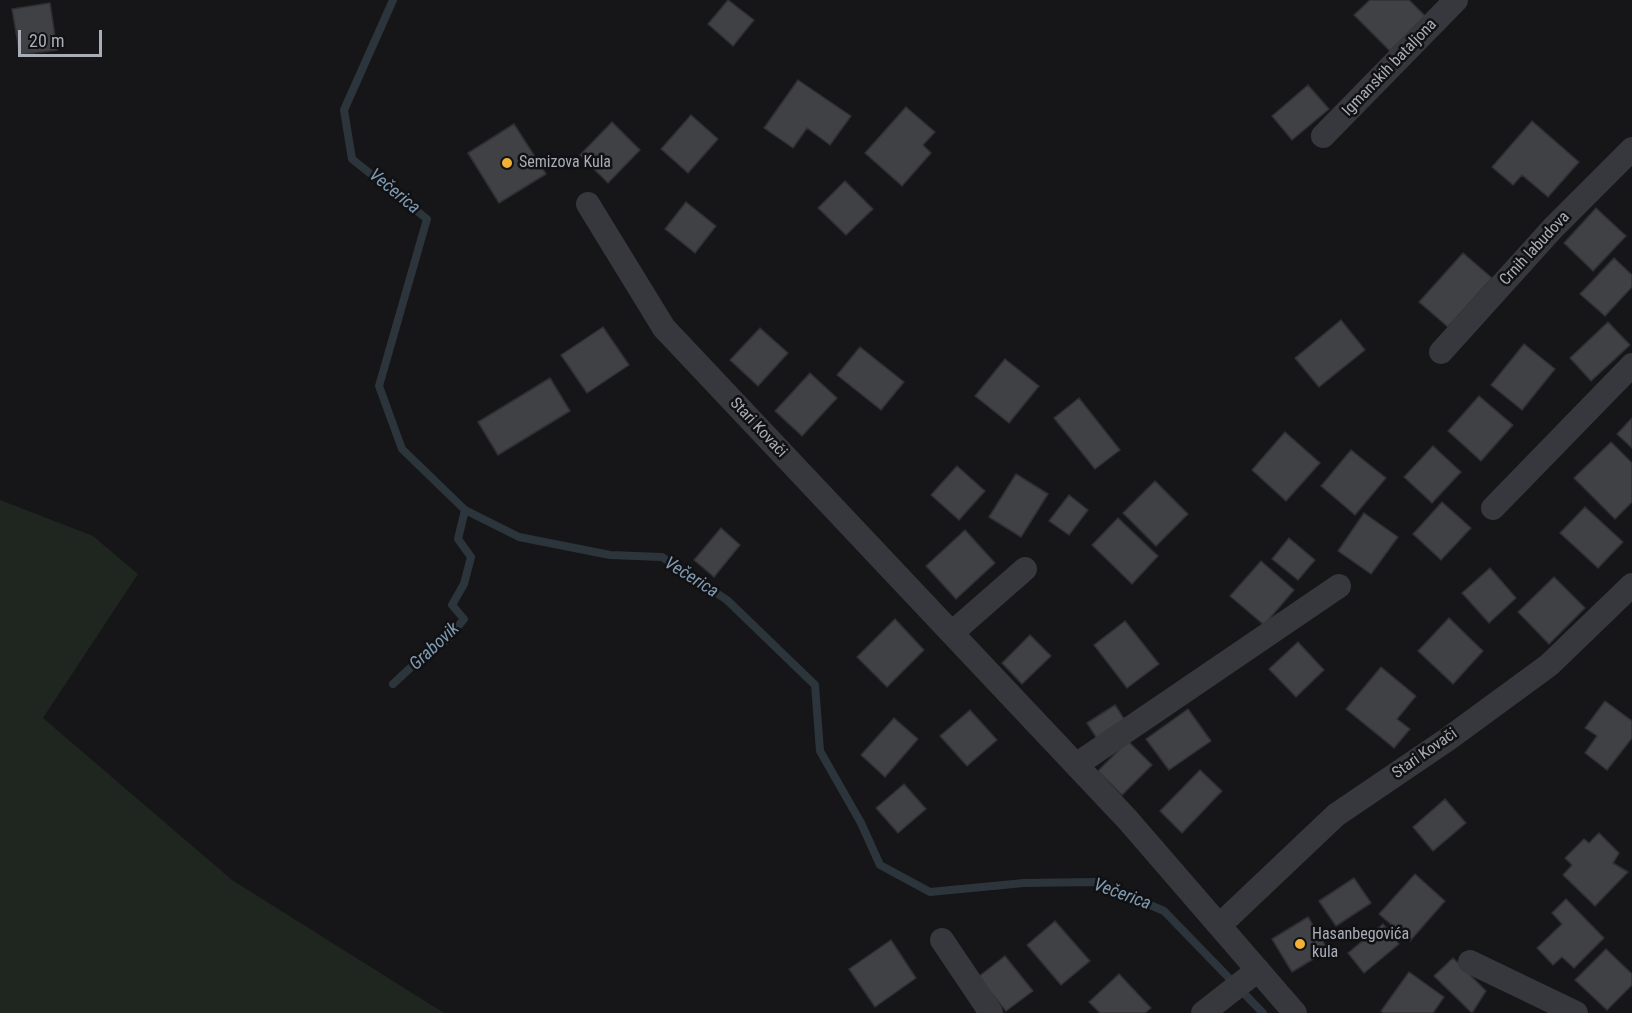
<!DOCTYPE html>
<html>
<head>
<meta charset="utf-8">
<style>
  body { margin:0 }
  #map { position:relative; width:1632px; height:1013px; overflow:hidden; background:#161618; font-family:"Roboto Condensed",sans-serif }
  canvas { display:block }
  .scale { position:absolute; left:18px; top:30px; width:84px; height:27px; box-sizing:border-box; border:3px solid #a8adb8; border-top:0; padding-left:8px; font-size:18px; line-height:21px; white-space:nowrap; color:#a8adb8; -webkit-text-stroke:4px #111113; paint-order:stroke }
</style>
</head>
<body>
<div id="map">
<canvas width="1632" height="1013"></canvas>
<div class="scale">20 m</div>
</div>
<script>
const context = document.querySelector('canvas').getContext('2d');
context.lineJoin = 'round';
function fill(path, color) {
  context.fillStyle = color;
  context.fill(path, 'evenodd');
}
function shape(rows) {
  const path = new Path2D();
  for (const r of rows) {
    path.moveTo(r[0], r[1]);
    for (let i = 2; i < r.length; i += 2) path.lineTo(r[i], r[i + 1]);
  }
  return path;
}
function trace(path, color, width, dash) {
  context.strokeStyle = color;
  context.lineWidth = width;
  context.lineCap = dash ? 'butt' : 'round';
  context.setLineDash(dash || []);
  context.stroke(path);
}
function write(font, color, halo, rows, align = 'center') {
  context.font = font + ' "Roboto Condensed",sans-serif';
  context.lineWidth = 5;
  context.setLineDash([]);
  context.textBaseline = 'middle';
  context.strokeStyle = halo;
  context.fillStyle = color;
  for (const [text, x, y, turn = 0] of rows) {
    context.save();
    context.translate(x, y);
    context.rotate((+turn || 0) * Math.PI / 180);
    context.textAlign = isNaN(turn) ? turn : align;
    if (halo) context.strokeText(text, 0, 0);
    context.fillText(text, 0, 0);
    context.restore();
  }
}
const green = shape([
  [0,500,93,536,138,574,43,718,232,880,444,1013,0,1013]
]);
const stream = shape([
  [393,0,344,110,352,159,427,219,379,386,402,449,465,510,519,537,610,555,662,557,727,600,815,685,820,751,861,823,880,865,930,892,1024,883,1097,882,1164,911,1263,1013],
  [393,684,422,657,447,640,464,619,452,605,464,584,471,557,458,539,465,510]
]);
const building = shape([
  [728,0,754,20,733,46,708,24,728,0],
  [1370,0,1409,0,1425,16,1390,51,1354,15,1370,0],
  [50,3,57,50,20,55,12,9,50,3],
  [798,80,851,116,830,145,807,128,793,148,764,128,798,80],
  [1308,85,1329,109,1292,140,1272,116,1308,85],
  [906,107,935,132,923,145,931,153,902,186,865,153,906,107],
  [691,115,718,139,688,173,661,149,691,115],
  [1532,121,1579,162,1548,197,1522,175,1513,185,1492,167,1532,121],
  [612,122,640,150,608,183,580,155,612,122],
  [514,124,546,174,499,203,468,153,514,124],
  [845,181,873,209,846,235,818,208,845,181],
  [686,202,716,226,695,253,665,229,686,202],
  [1596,208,1626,236,1593,271,1564,243,1596,208],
  [1463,253,1492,278,1448,327,1419,302,1463,253],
  [1614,258,1632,275,1632,287,1605,316,1580,294,1614,258],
  [1341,320,1365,350,1319,387,1295,358,1341,320],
  [1608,322,1630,345,1591,381,1570,358,1608,322],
  [603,327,629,365,587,393,561,355,603,327],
  [760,328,788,353,758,386,730,360,760,328],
  [1524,344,1555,369,1522,410,1491,385,1524,344],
  [860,347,904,382,881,410,837,375,860,347],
  [1005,359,1039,386,1009,423,975,396,1005,359],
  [810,373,837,398,802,436,775,411,810,373],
  [550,378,570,411,498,455,478,422,550,378],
  [1479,396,1513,425,1481,461,1448,431,1479,396],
  [1079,398,1120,450,1095,469,1054,418,1079,398],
  [1632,418,1632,448,1617,434,1632,418],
  [1285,432,1320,463,1286,501,1252,470,1285,432],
  [1611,442,1632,463,1632,502,1615,519,1574,478,1611,442],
  [1433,446,1461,472,1432,503,1404,477,1433,446],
  [1351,450,1386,478,1355,515,1321,486,1351,450],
  [957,466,985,491,959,520,931,495,957,466],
  [1016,474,1048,494,1021,537,989,517,1016,474],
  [1155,481,1188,514,1156,546,1123,513,1155,481],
  [1069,495,1088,510,1069,535,1049,521,1069,495],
  [1442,502,1471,528,1441,560,1413,534,1442,502],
  [1585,507,1623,542,1598,568,1560,533,1585,507],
  [1364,513,1398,537,1371,574,1338,551,1364,513],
  [1118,518,1158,556,1132,584,1092,545,1118,518],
  [721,528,740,545,714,577,694,560,721,528],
  [965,530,995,563,956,599,926,566,965,530],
  [1289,538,1315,560,1298,580,1272,559,1289,538],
  [1261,561,1294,590,1264,625,1230,596,1261,561],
  [1490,568,1516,598,1489,623,1462,593,1490,568],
  [1554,577,1585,608,1549,644,1518,612,1554,577],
  [1449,618,1483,651,1453,684,1418,651,1449,618],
  [895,619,924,650,887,687,857,657,895,619],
  [1125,621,1159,664,1127,688,1094,645,1125,621],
  [1030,635,1051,656,1022,684,1002,663,1030,635],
  [1298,642,1324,670,1296,697,1269,669,1298,642],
  [1381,667,1416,696,1397,719,1410,729,1394,748,1346,709,1381,667],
  [1605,701,1632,721,1632,738,1607,770,1585,753,1597,736,1585,728,1605,701],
  [1115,705,1126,722,1098,740,1087,723,1115,705],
  [1188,709,1211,741,1169,770,1146,739,1188,709],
  [970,710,997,740,967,766,940,736,970,710],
  [894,718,918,739,885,777,861,755,894,718],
  [1128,741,1152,765,1122,795,1098,771,1128,741],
  [1200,770,1222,791,1182,833,1160,811,1200,770],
  [904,784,926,809,898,833,876,808,904,784],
  [1445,799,1466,823,1433,851,1413,827,1445,799],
  [1599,833,1619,853,1613,863,1628,872,1595,906,1563,875,1572,865,1565,858,1584,839,1589,843,1599,833],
  [1415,874,1445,901,1410,941,1379,914,1415,874],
  [1354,878,1371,903,1336,926,1319,901,1354,878],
  [1566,899,1604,938,1574,968,1562,957,1553,965,1537,948,1562,924,1552,913,1566,899],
  [1308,917,1328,950,1292,972,1272,939,1308,917],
  [1055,921,1090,961,1061,985,1027,945,1055,921],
  [1383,924,1399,944,1364,973,1348,953,1383,924],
  [891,940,916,978,875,1007,849,969,891,940],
  [1606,949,1632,974,1632,985,1607,1010,1575,980,1606,949],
  [1005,956,1033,991,1006,1011,978,977,1005,956],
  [1453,958,1486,991,1472,1013,1434,976,1453,958],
  [1409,972,1444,997,1433,1013,1383,1013,1381,1011,1409,972],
  [1119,974,1151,1008,1145,1013,1100,1013,1089,1002,1119,974]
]);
const street = shape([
  [1323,136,1456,0],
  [588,204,664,328,1127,819,1295,1013],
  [1441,352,1553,228,1632,149],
  [1493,508,1632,365],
  [953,632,1025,569],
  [1076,765,1339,586],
  [1220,925,1336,815,1448,739,1549,665,1632,585],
  [942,940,991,1013],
  [1470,962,1576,1013],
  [1203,1013,1258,970]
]);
const markers = [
  [507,163,6,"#f2b134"],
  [1300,944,6,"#f2b134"]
];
const streetNames = [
  ["Igmanskih bataljona",1390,68,-46],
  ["Crnih labudova",1535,249,-47],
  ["Stari Kovači",758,428,47],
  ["Stari Kovači",1425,754,-35]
];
const poiNames = [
  ["Semizova Kula",519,163],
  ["Hasanbegovića",1312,935],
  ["kula",1312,953]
];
const waterNames = [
  ["Večerica",394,192,39],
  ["Večerica",691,578,32],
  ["Grabovik",435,647,-43],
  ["Večerica",1122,895,20]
];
fill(green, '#1e261f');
trace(stream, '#2c353c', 8);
fill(building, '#404145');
trace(building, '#303034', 1.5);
trace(street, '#37383d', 24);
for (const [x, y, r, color] of markers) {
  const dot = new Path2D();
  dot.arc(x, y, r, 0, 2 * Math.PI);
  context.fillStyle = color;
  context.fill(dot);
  trace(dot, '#111113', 2);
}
write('16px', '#a8adb8', '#111113', streetNames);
write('16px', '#a8adb8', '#111113', poiNames, 'left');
write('italic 18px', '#7f9bb3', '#111113', waterNames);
</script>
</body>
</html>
